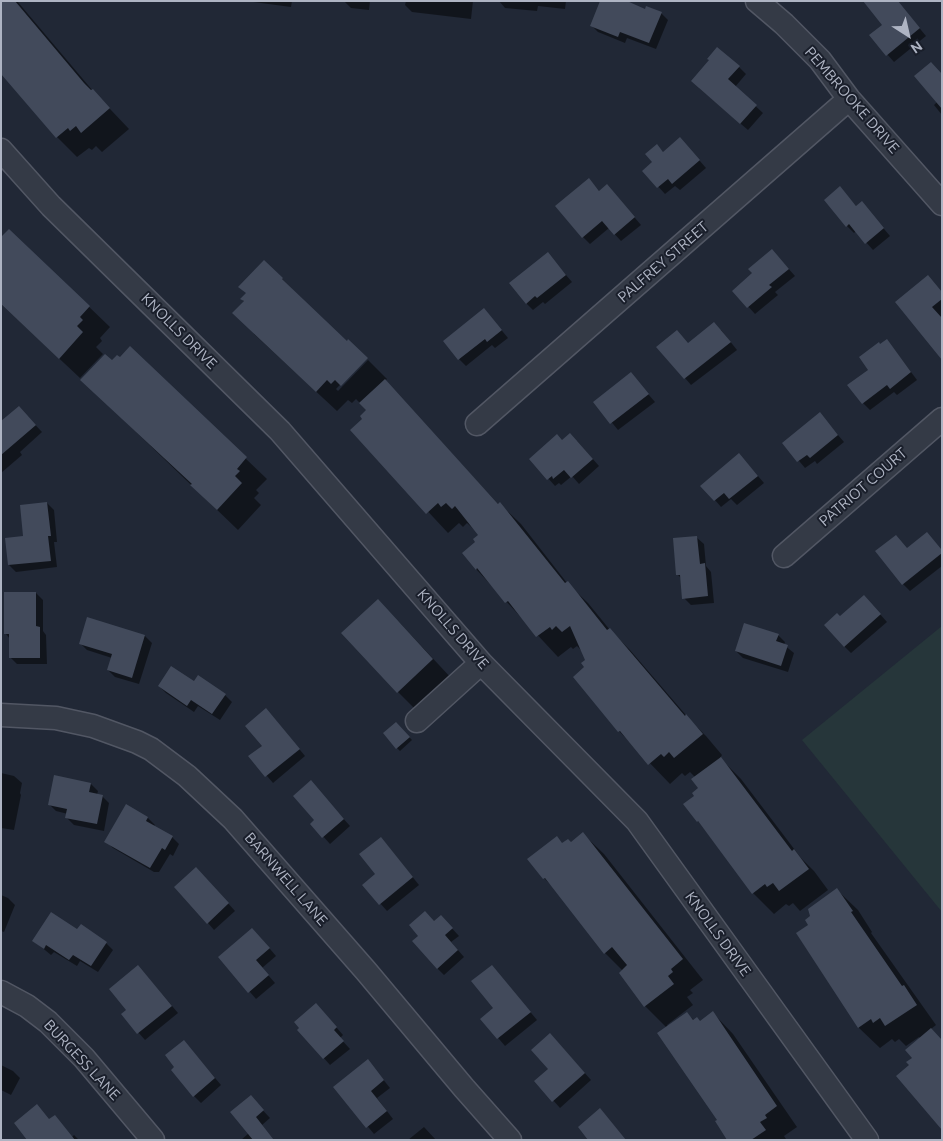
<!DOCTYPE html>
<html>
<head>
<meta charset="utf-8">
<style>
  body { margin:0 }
  #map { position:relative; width:943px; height:1141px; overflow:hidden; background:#212836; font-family:Ubuntu,sans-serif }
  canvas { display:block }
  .frame { position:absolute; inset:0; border:2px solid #aeb4c3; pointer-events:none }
  .north { position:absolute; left:883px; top:10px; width:50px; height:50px; -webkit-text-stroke:4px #1a1f2b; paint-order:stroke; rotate:145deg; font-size:14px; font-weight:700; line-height:20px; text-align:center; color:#aeb4c3 }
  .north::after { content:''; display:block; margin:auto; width:18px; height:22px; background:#aeb4c3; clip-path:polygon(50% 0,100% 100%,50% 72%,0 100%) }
</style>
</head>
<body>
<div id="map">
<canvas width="943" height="1141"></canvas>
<div class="frame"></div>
<div class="north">N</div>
</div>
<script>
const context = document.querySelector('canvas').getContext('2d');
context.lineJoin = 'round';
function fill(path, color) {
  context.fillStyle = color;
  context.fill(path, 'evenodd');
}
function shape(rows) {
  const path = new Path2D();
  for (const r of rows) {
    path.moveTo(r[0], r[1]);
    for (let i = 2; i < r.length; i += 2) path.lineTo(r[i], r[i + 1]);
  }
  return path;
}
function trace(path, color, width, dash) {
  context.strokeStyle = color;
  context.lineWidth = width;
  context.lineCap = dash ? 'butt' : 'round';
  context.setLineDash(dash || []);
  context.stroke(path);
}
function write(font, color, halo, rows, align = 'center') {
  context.font = font + ' Ubuntu,sans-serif';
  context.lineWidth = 4;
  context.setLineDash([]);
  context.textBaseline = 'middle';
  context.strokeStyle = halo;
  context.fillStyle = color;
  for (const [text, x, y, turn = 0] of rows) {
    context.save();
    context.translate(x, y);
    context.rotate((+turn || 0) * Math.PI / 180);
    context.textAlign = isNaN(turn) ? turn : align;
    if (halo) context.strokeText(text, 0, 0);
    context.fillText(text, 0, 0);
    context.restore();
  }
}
const green = shape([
  [942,626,942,912,802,740]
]);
const shadow = shape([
  [1,1,17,1,93,91,129,129,102,152,96,146,92,150,89,148,77,157,57,137],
  [246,1,292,1,291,7],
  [344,1,370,1,369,10,351,8],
  [406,1,473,1,471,19,412,12,405,5],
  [499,1,566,1,565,9,538,6,537,11,505,8],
  [897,1,926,36,894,62,871,36,884,25],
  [645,10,661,13,668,20,656,49,627,38,625,43,598,32,591,25],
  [739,67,746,74,735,87,763,113,748,130,699,88],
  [942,75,942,115,934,105,937,102],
  [657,146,664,153,687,146,706,168,680,190,675,186,665,194,644,171,654,163],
  [589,179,600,192,607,185,641,225,621,241,609,228,590,244,583,237],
  [840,188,857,207,868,210,890,236,873,250,856,231,854,233,847,226],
  [9,230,110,327,100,338,102,341,96,347,103,354,80,378,1,304],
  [548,254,572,282,545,304,543,302,533,310,526,303],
  [779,258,795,276,775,292,778,295,755,314,734,291],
  [264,261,347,343,366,358,336,389,338,391,368,360,387,379,385,381,499,505,500,504,521,524,567,583,588,603,610,630,630,650,691,721,706,736,722,755,720,758,741,779,801,858,814,871,828,890,800,911,793,903,789,906,786,904,774,914,753,893,698,821,696,796,700,788,696,778,690,772,685,776,682,773,670,784,619,731,586,667,586,660,582,651,577,646,573,649,571,647,558,657,476,569,477,542,480,535,467,523,463,527,459,523,448,533,352,430,364,419,367,410,356,399,352,403,348,400,337,411,254,334,244,302,242,299,247,294],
  [942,292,942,356,896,302],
  [484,309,508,338,495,348,492,345,466,366,459,359],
  [721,330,737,350,691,385,685,378,689,344],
  [881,345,893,348,917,380,897,395,894,392,870,410,863,403,870,370],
  [130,348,267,479,256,490,259,493,254,498,261,505,238,530,82,380,120,359],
  [631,374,655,402,618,430,595,402],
  [820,414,844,442,817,464,815,461,805,468,784,443],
  [26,415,42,432,20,452,22,455,1,473,1,423],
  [562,441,577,441,599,466,579,484,572,476,561,485,559,483,555,486,531,459],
  [746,462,764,483,737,505,731,499,721,507,715,500],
  [47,503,54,510,57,542,54,542,57,567,16,572,9,565],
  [927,533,942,550,942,566,910,591,903,584,907,549],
  [696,537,704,544,706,566,711,572,714,603,691,605,684,598,682,579,678,575],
  [36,593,43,600,43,631,46,635,47,664,17,664,10,657,10,639,6,634],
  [871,604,887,622,851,653,844,646,840,618],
  [398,621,453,680,418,712,398,692],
  [778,635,785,642,784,645,794,653,788,672,743,658,736,651],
  [145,636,152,643,139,684,115,677,108,670,112,658,87,650,80,643],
  [194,683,225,695,232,702,220,720,198,706,194,712,166,693,159,686],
  [273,717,305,756,273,783,250,756,263,746],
  [396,723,412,740,400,751,397,748],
  [1,773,14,776,22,783,20,793,21,795,14,830,1,828],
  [91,784,98,791,97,795,102,796,109,803,104,831,74,825,67,818,68,814,56,811,49,804],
  [317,789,350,826,330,844,312,824,316,820],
  [148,818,155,825,153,827,172,837,179,844,173,856,170,854,159,872,154,872,113,848,106,841],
  [583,834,604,854,703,980,690,990,693,993,687,997,693,1005,667,1025,668,1027,687,1014,694,1020,701,1022,713,1013,733,1034,797,1127,784,1136,786,1139,785,1140,729,1140,667,1028,645,1006,623,971,605,953,555,889,544,878,563,844,571,843],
  [387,845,419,885,387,911,364,885,377,874],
  [203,875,235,911,214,930,208,923],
  [837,890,858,910,872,932,871,933,936,1025,931,1029,910,1065,920,1038,919,1037,906,1046,899,1039,895,1042,892,1039,880,1048,859,1028,797,934,810,925],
  [1,895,8,898,15,905,4,932,1,931],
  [435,923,448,924,459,936,451,942,464,957,444,975,437,968],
  [77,931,106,943,113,950,98,972,80,961,77,966,54,952,51,955,34,941],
  [259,936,276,956,262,968,275,983,256,999,220,957],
  [492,966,537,1020,505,1046,482,1019,495,1008],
  [145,974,178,1013,145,1040,122,1014,128,1010],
  [323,1012,343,1035,340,1038,350,1049,330,1065,299,1030],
  [184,1041,221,1085,201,1103,194,1096,176,1067],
  [557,1042,591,1080,560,1108,536,1081,550,1069],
  [1,1065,13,1071,20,1078,11,1095,1,1090],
  [374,1068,390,1088,377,1098,393,1119,374,1134,335,1087],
  [257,1104,270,1118,262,1125,274,1140,241,1140,249,1133],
  [50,1120,72,1137,74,1135,79,1140,29,1140],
  [424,1127,436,1140,408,1140]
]);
const building = shape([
  [1,1,15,1,84,83,91,90,93,89,110,108,81,133,76,126,70,131,68,128,56,138,1,74],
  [600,1,627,1,645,9,646,6,662,12,649,43,620,32,618,37,590,26],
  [863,1,898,1,920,28,886,56,869,35,882,25],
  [717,47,740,66,728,79,757,105,740,124,691,81,709,60,707,59],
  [931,62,942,74,942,109,914,76],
  [680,137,700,160,672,184,668,179,657,188,642,171,652,162,645,154,657,144,663,152],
  [589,178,599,191,607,184,635,217,614,235,602,221,582,238,555,206],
  [840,186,856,206,862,201,884,228,865,244,849,224,846,227,824,200],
  [9,229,90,306,80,317,83,320,77,326,83,332,59,359,1,304,1,237],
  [772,249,789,269,769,285,772,287,747,308,732,291,752,273,748,269],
  [548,252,566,275,537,298,535,296,526,304,509,283],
  [264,260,283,278,282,279,347,341,348,339,368,358,341,386,335,380,331,384,327,380,316,392,232,313,244,301,240,299,246,293,238,287],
  [928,275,942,292,942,299,932,307,942,318,942,360,895,302],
  [484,308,502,330,487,342,485,339,458,360,443,341],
  [714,322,731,342,684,379,656,347,677,330,688,343],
  [887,339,911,372,890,389,887,385,862,404,847,385,868,370,859,357,879,342,880,344],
  [130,346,247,457,237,469,240,471,235,476,242,483,217,510,190,485,192,484,80,380,105,354,112,360,117,355,120,357],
  [631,372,649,394,610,424,593,402],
  [385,379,498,504,500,502,565,583,568,581,607,630,610,628,685,716,686,714,703,734,674,758,669,752,664,757,661,754,648,765,620,731,618,732,573,677,584,667,581,663,585,660,570,626,562,632,556,626,552,630,550,627,536,637,508,601,505,603,477,568,476,570,462,553,475,542,473,539,478,535,455,506,452,509,446,503,441,507,438,503,426,514,350,430,362,419,360,416,366,410,359,403],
  [19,406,36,425,1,455,1,421],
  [820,412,838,435,810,458,807,455,797,462,782,443],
  [570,433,593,459,571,478,564,470,553,479,552,476,547,480,529,459,557,434,562,440],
  [739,453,758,476,729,499,724,493,714,501,700,486],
  [47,502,51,536,48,536,51,561,8,565,5,538,23,536,20,505],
  [927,532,942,550,942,553,902,585,875,551,896,535,907,548],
  [697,536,700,564,705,563,708,596,682,599,680,575,676,575,673,538],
  [4,592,36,592,36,626,40,627,40,658,9,658,9,634,4,634],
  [864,595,881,614,844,647,824,625,837,613,840,616],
  [378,599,433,659,397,693,341,633],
  [87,617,145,635,132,678,107,670,112,654,79,644],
  [744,623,779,634,776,641,788,645,781,666,735,651],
  [171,666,194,681,198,675,226,694,212,714,191,700,187,706,158,686],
  [266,708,300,749,265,777,248,756,262,746,245,726],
  [396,722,410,737,396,749,383,733],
  [721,757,792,851,794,849,809,869,779,891,773,883,767,887,765,884,752,894,698,821,697,822,683,804,694,796,692,793,698,788,691,779],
  [54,775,91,783,89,792,103,795,97,824,65,818,67,809,48,805],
  [311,780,344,819,322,838,310,824,314,820,293,796],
  [126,804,148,817,146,821,173,836,165,850,162,848,150,868,104,842],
  [583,832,683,959,671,969,673,972,668,976,674,984,644,1007,619,973,627,965,612,947,604,954,545,878,543,879,527,859,557,836,562,843,568,839,571,842],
  [381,837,413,877,379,905,362,885,375,874,359,854],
  [196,867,229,903,207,924,174,887],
  [837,888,853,911,851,912,902,986,904,985,917,1005,885,1026,880,1018,873,1023,871,1019,858,1028,796,933,808,925,805,920,810,916,808,909],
  [425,911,434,921,441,915,453,928,445,935,458,950,437,969,412,941,418,936,409,925],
  [51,912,77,929,81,924,107,942,91,966,73,955,69,960,46,945,44,949,32,941],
  [252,928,270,948,256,960,269,975,248,993,218,957],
  [138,965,172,1006,137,1034,121,1014,126,1010,109,989],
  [492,965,531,1012,497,1039,480,1019,493,1008,471,981],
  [316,1003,337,1027,334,1030,344,1041,323,1059,297,1030,299,1028,294,1022],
  [713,1011,777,1106,765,1115,767,1118,760,1122,766,1130,751,1140,727,1140,715,1121,717,1120,657,1033,687,1012,693,1020,697,1017,700,1021],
  [931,1028,942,1040,942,1130,896,1076,909,1065,906,1062,912,1058,905,1050],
  [550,1033,585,1073,552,1102,534,1081,548,1069,531,1050],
  [184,1040,215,1078,193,1097,171,1070,174,1067,165,1055],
  [368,1059,384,1080,371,1091,387,1111,366,1128,333,1087],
  [251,1095,264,1110,256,1117,274,1140,253,1140,230,1112],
  [37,1104,49,1119,55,1115,75,1140,27,1140,14,1123],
  [600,1108,626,1140,588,1140,578,1127]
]);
const minor = shape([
  [757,1,784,24,820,60,849,99,942,204],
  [1,150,51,206,280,431,481,663,637,821,867,1140],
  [477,424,849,99],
  [784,556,942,419],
  [1,715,56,718,93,726,137,742,151,749,187,776,233,819,366,971,464,1088,510,1140],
  [417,721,481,663],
  [1,992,27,1006,48,1022,84,1058,153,1140]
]);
const streetNames = [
  ["PEMBROOKE DRIVE",852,100,49],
  ["PALFREY STREET",663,262,-41],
  ["KNOLLS DRIVE",179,331,45],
  ["PATRIOT COURT",863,487,-41],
  ["KNOLLS DRIVE",453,629,49],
  ["BARNWELL LANE",286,879,49],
  ["KNOLLS DRIVE",718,934,54],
  ["BURGESS LANE",82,1060,47]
];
fill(green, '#26363a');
fill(shadow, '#0007');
fill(building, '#424a5b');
trace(minor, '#525764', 25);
trace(minor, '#343a46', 22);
write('15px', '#aeb4c3', '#1a1f2b', streetNames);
</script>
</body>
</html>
